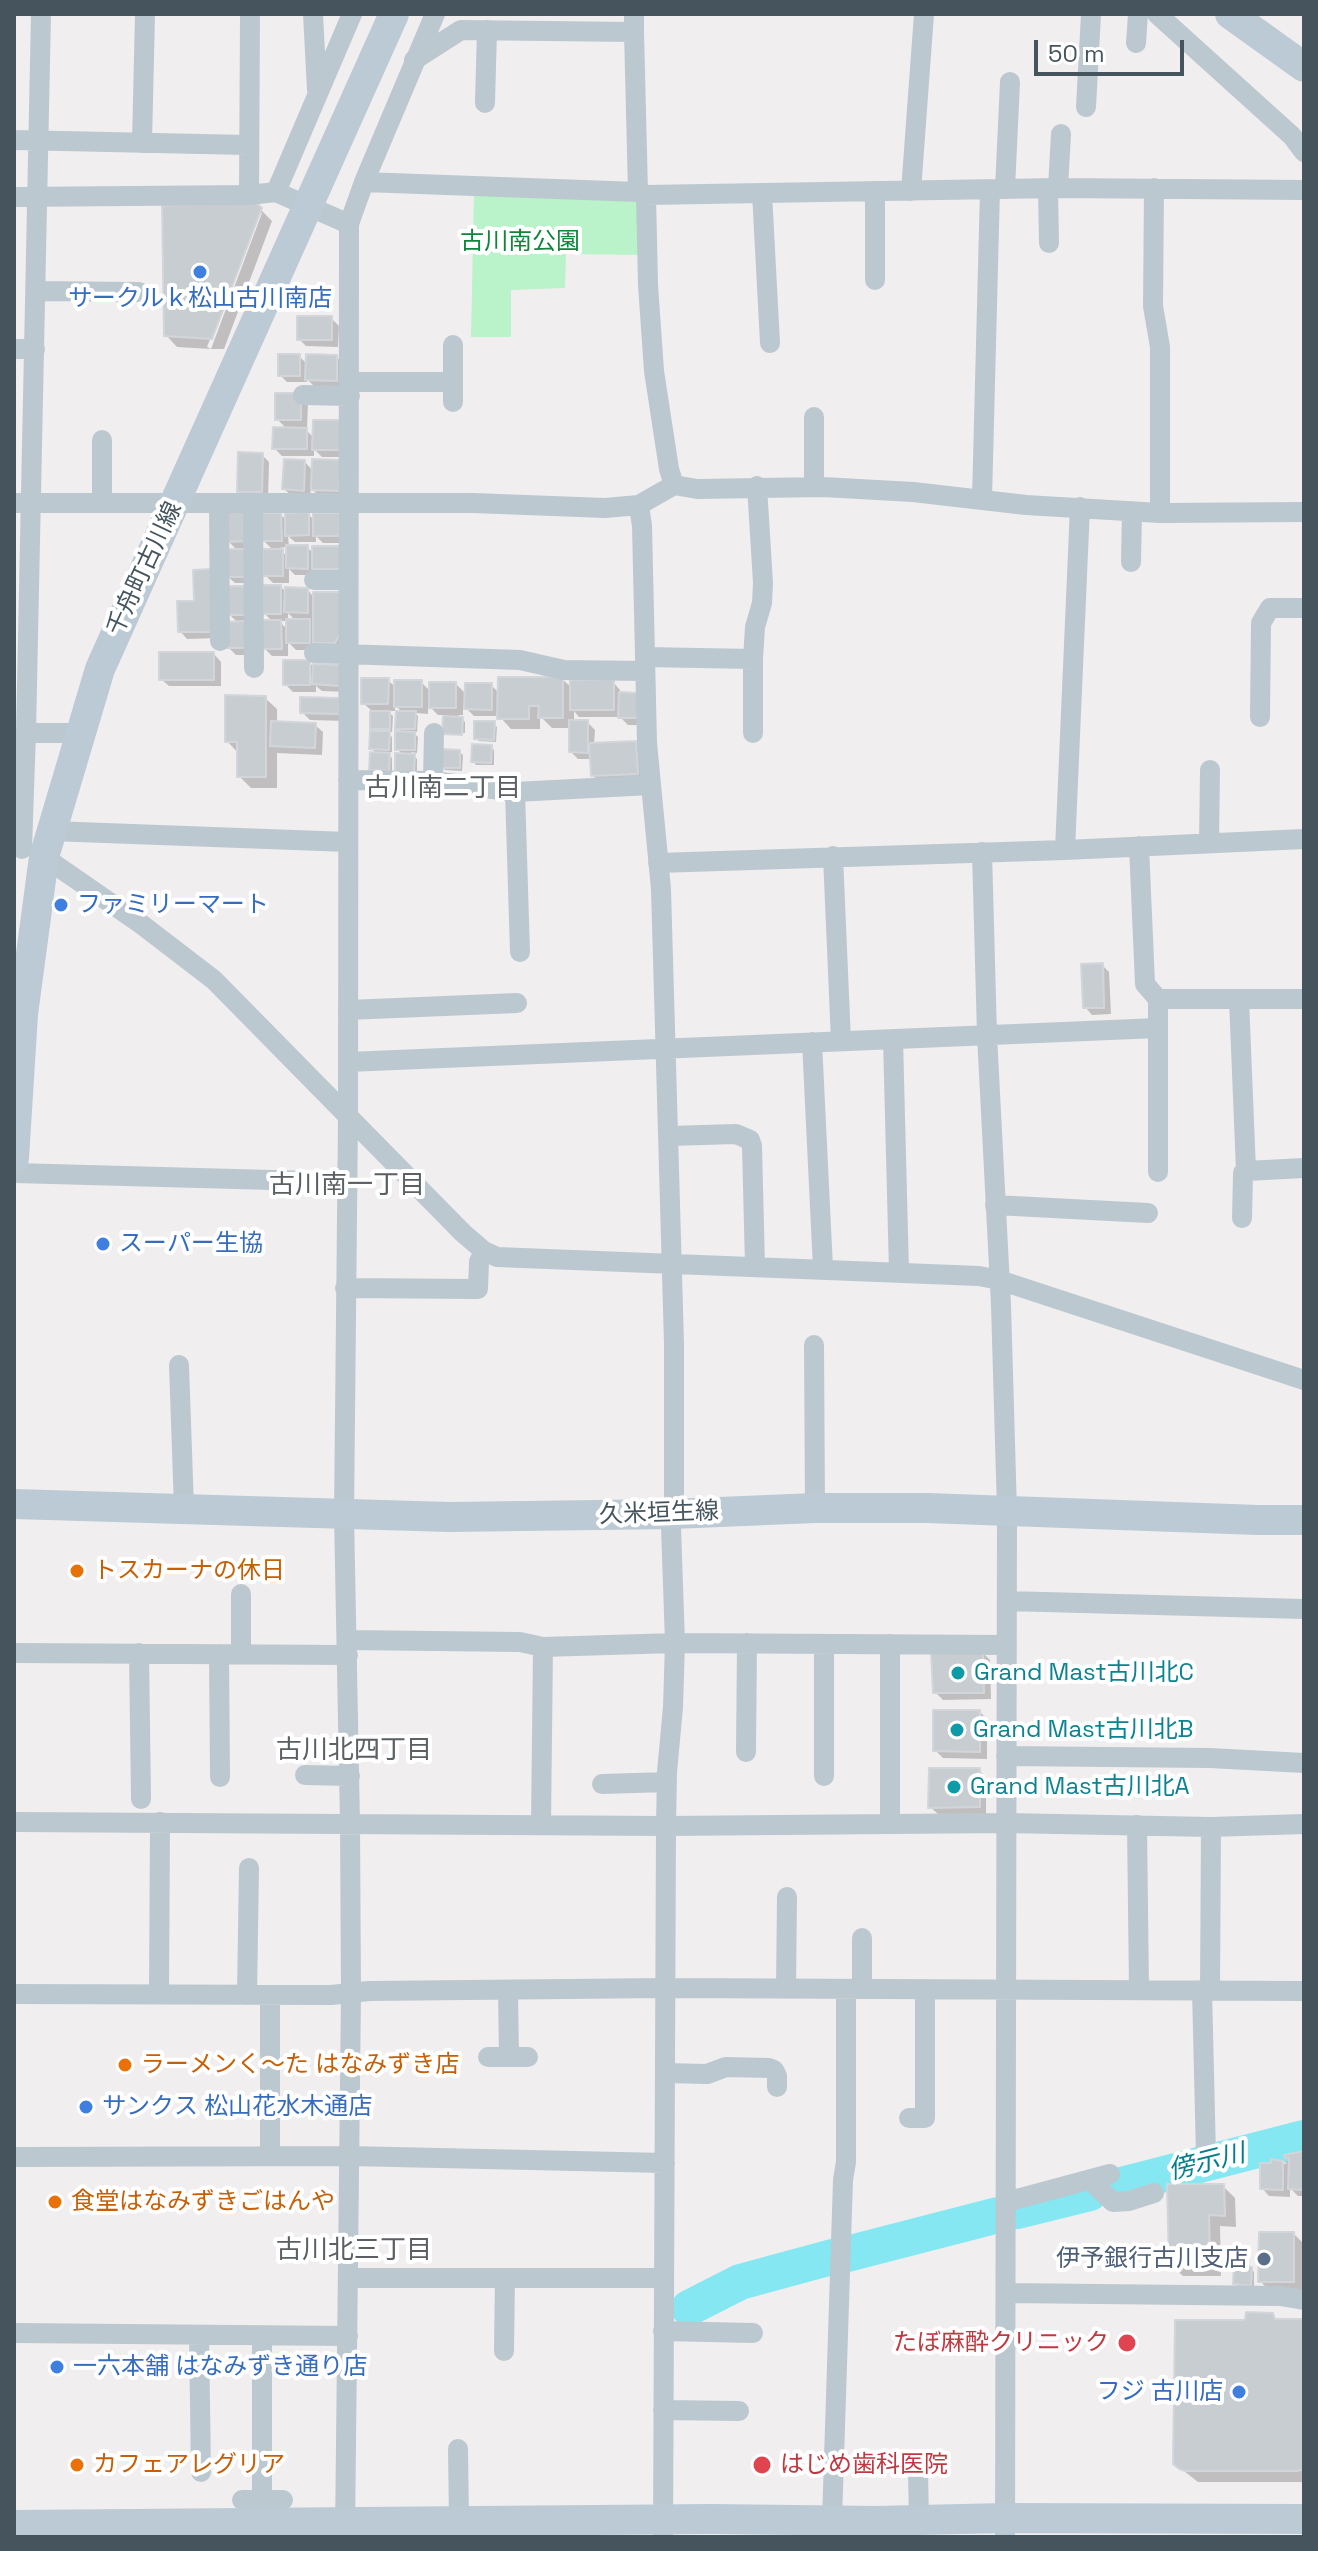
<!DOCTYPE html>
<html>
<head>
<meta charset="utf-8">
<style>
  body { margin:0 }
  #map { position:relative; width:1318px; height:2551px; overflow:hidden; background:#f1eeef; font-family:"Space Grotesk",sans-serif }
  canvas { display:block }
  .frame { position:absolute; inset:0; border:16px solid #46555d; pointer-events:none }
  .scale { position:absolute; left:1034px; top:40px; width:150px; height:36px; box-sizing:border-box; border:4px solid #46555d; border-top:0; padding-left:10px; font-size:24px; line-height:28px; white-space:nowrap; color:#46555d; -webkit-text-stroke:6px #fff; paint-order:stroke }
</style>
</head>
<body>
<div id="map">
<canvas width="1318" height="2551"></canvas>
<div class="frame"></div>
<div class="scale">50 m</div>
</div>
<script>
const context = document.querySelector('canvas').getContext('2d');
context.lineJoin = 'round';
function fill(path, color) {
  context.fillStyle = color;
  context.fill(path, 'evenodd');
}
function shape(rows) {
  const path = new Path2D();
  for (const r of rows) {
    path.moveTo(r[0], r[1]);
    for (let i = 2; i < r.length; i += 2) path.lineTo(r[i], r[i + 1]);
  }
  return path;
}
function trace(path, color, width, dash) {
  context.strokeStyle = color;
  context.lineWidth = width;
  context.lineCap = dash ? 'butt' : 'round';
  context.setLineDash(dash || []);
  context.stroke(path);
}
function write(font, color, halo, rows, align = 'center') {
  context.font = font + ' "Space Grotesk","Noto Sans JP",sans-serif';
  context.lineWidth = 8;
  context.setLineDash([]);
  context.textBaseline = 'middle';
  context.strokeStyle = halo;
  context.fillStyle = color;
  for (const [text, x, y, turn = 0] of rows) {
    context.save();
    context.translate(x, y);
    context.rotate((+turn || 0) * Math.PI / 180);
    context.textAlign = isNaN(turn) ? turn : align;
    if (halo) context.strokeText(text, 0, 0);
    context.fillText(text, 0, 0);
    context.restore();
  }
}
const green = shape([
  [474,193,639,200,641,255,566,254,565,288,511,290,511,337,471,337]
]);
const shadow = shape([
  [260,209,272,221,224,349,211,349,262,213,258,213,207,347,211,349,177,347,166,335],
  [331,318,339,326,338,347,306,346,299,339],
  [299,356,308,365,337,357,344,365,344,387,315,387,306,378,307,382,287,382,280,375],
  [277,395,308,403,307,427,303,427,314,438,315,422,348,457,322,457,314,449,314,456,282,456,274,448,287,429,277,419],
  [262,455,269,462,268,499,247,498,239,491],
  [314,461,346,498,320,497,311,488,310,497,292,496,284,489,305,462,313,471],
  [227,514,252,548,242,548,252,558,252,583,235,583,227,576,238,551,228,541],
  [308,514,315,521,315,515,346,543,323,543,316,536,316,542,295,542,288,536,289,547,307,547,314,554,339,548,346,576,321,576,315,569,314,575,295,575,289,569,289,583,273,583,265,575,274,551,263,540,281,515,287,521],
  [288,547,288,557,278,548],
  [281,587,287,593,308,590,347,642,317,650,296,650,288,642,288,656,272,656,264,648,273,622,265,614],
  [288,613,296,621,288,621],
  [279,621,288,621,288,630],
  [246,588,252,655,236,655,229,648,238,623,229,614],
  [196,603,219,638,187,639,180,631],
  [214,654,221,662,221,686,169,686,161,679],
  [309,662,315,669,347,674,347,692,322,691,316,686,316,692,293,692,285,684],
  [562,679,572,688,613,682,620,690,620,694,645,725,628,725,620,717,579,717,574,711,574,722,587,722,595,730,594,745,636,743,643,750,645,781,601,783,593,776,592,759,578,759,570,751,571,728,552,728,540,716,540,729,511,729,499,716,474,716,463,705,463,715,458,715,465,722,465,733,444,733,445,715,438,715,428,705,428,714,415,713,418,716,417,732,412,732,418,737,417,753,411,752,417,759,417,774,400,773,403,755,397,749,403,734,397,728,403,713,395,705,395,711,387,711,393,716,392,732,387,732,392,737,392,752,386,752,392,758,392,773,375,772,372,769,377,754,371,748,377,733,372,728,372,711,363,703,388,680,396,688,421,682,431,692,456,684,467,695,491,685,499,693],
  [265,698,277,709,277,723,315,725,323,732,322,755,277,753,277,788,251,788,239,776,239,754,227,741],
  [339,700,346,721,310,720,302,712],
  [494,724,497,727,496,742,479,741,476,738],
  [491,747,494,750,494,765,476,765,473,761],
  [459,752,463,755,462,771,445,770,442,767],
  [1102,965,1109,972,1111,1014,1092,1015,1085,1007],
  [982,1652,990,1660,991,1699,943,1700,935,1692],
  [980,1712,987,1719,987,1759,943,1758,935,1750],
  [979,1770,986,1777,986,1814,938,1814,930,1807],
  [1304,2153,1304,2196,1298,2196,1290,2188,1290,2197,1269,2196,1262,2188,1273,2161,1287,2164,1280,2157],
  [1223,2186,1235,2198,1236,2227,1220,2226,1221,2276,1183,2276,1171,2265],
  [1294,2234,1304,2244,1304,2293,1272,2293,1260,2281],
  [1251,2269,1254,2272,1254,2288,1238,2286,1235,2283],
  [1272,2315,1279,2321,1304,2321,1304,2482,1198,2482,1175,2464,1247,2322]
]);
const river = shape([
  [1110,2188,1304,2138],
  [1017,2211,1090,2193],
  [847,2254,998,2215],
  [689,2308,740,2282,832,2257]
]);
const building = shape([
  [254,201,262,208,212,339,164,336,162,206,254,201],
  [297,316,332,316,332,340,297,340,297,316],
  [278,354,300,354,300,376,278,376,278,354],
  [306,354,337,355,337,381,305,380,306,354],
  [275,393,301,393,301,420,275,420,275,393],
  [313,420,342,420,341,450,312,450,313,420],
  [273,427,307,428,307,449,272,449,273,427],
  [238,452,263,453,262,492,237,492,238,452],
  [284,459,305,460,304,491,282,489,284,459],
  [312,459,341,460,339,491,311,490,312,459],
  [245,511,246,541,226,542,225,512,245,511],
  [309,512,309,535,285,536,285,513,309,512],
  [260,513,281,513,282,541,261,541,260,513],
  [313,513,339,513,339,536,313,536,313,513],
  [286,545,308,545,308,569,286,568,286,545],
  [312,546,340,546,340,569,312,569,312,546],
  [225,549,245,549,246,577,225,577,225,549],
  [263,549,283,549,283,576,263,576,263,549],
  [211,569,212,632,178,632,177,601,194,601,193,570,211,569],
  [263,585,281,585,281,614,263,614,263,585],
  [227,586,247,586,247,615,227,615,227,586],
  [285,587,308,588,308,613,284,612,285,587],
  [313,592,340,592,340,634,335,643,313,643,313,592],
  [286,619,310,619,310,643,286,643,286,619],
  [262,620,281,620,282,649,262,649,262,620],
  [245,621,246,648,227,648,226,622,245,621],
  [159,652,214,652,214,680,159,680,159,652],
  [283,660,310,660,310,685,283,685,283,660],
  [313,664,341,665,340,686,312,684,313,664],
  [498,677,563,677,563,718,538,718,539,706,529,706,529,719,497,719,498,677],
  [361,678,389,678,388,704,361,704,361,678],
  [394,680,422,680,422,707,394,707,394,680],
  [570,680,614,680,614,710,570,710,570,680],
  [429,682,456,682,456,708,429,708,429,682],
  [465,683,492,683,492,710,464,709,465,683],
  [619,692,638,693,638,718,618,718,619,692],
  [225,695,266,696,266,777,237,777,237,742,225,742,225,695],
  [300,697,339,698,339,714,300,713,300,697],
  [370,711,390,711,390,729,370,729,370,711],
  [396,711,416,711,415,729,395,729,396,711],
  [443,716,463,717,462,735,442,734,443,716],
  [569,720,588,720,588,753,569,752,569,720],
  [271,721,316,723,315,748,270,746,271,721],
  [474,721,495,721,494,740,474,739,474,721],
  [370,731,390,731,389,750,369,749,370,731],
  [395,731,415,732,415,750,395,750,395,731],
  [636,741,638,774,591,776,589,743,636,741],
  [472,744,492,745,491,763,471,762,472,744],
  [440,749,460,750,460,768,440,768,440,749],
  [370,752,390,753,389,771,369,770,370,752],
  [395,753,415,754,414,772,395,771,395,753],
  [1103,963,1104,1008,1083,1008,1081,964,1103,963],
  [983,1650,984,1693,933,1693,931,1652,983,1650],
  [933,1710,980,1710,980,1752,933,1751,933,1710],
  [929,1768,980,1768,980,1807,928,1808,929,1768],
  [1304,2151,1304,2190,1288,2189,1289,2158,1285,2158,1284,2155,1304,2151],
  [1271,2159,1283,2161,1283,2190,1260,2189,1260,2163,1271,2163,1271,2159],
  [1167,2184,1224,2184,1225,2216,1209,2215,1210,2265,1169,2265,1167,2184],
  [1259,2232,1294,2232,1294,2282,1258,2282,1259,2232],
  [1234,2265,1252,2267,1251,2286,1233,2284,1234,2265],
  [1246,2312,1273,2313,1275,2319,1304,2319,1304,2469,1297,2471,1185,2471,1179,2469,1173,2464,1175,2320,1245,2320,1246,2312]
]);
const street = shape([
  [41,14,26,733,81,733],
  [313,14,317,90],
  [1157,14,1292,136,1304,152],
  [634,32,638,192],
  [1136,43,1138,14],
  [414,60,461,30,634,32,634,14],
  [485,103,487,30],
  [1086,107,1091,14],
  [14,140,248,145],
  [142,143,145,14],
  [364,182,435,14],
  [1048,188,1049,243],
  [1058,188,1061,134],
  [1154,188,1153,306,1160,347,1160,513],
  [1005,189,1010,82],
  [875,191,875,280],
  [911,191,924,14],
  [276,192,352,14],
  [762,193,770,343],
  [249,195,250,14],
  [646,195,648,285,654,371,669,469,674,485],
  [14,197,249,195,276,192,349,224,364,182,638,192,646,195,1058,188,1304,190],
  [36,291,139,292],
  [453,345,453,402],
  [14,349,35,349],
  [350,382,453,382],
  [303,395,350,396],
  [102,440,102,503],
  [814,487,814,417],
  [982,499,990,189],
  [14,503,473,503,605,508,639,505,674,485,697,489,823,487,913,492,1026,505,1160,513,1304,512],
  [219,503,220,641],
  [253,503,254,668],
  [639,505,642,526,647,743,661,889,674,1344,674,1501,671,1527,675,1643,673,1707,667,1772,666,1826,663,2537],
  [1131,562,1132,511],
  [314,580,348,580],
  [314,653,520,660,564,670,645,671],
  [645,657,753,659],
  [1260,717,1261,623,1270,608,1304,608],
  [753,733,753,659,755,627,762,603,763,583,757,486],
  [348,780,433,781,515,792,651,785],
  [433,781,434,733],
  [515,792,520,952],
  [51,831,348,842],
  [1209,843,1210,770],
  [1139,846,1145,984,1158,999],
  [22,849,26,733],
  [1065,850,1080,507],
  [982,852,987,1035,1001,1305,1007,1511,1005,2537],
  [833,856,841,1041],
  [44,857,141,924,214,980,463,1233,484,1251,497,1257,979,1276,999,1280,1304,1380],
  [658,863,1065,850,1304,839],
  [1239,999,1246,1171,1304,1168],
  [348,1010,517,1003],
  [893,1039,899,1272],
  [812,1042,823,1268],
  [348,1062,1158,1028],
  [669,1136,736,1134,750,1140,752,1146,755,1266],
  [1158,1172,1158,999,1304,999],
  [14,1173,346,1182],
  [995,1205,1148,1213],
  [1242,1218,1243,1173,1246,1171],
  [345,1288,478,1289,479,1262,484,1251],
  [814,1345,815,1508],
  [179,1365,184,1508],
  [1007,1601,1304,1609],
  [347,1640,520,1642,543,1647,675,1643,1007,1645],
  [824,1644,824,1776],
  [14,1653,348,1655],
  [139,1653,141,1799],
  [219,1654,220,1777],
  [241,1654,241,1594],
  [746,1752,747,1643],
  [1006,1756,1210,1758,1304,1763],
  [305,1775,350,1776],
  [602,1784,667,1782],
  [14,1822,666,1826,1005,1823,1211,1827,1304,1824],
  [890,1824,890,1644],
  [541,1825,543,1647],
  [1137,1825,1139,1990],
  [862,1938,862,1989],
  [786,1989,787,1897],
  [508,1990,509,2057],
  [1202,1990,1206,2156],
  [1210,1990,1211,1827],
  [14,1994,331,1995,369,1991,666,1988,1304,1991],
  [159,1994,160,1822],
  [247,1995,249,1868],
  [270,1995,270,2156],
  [488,2057,528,2057],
  [665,2073,707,2074,726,2067,769,2068,774,2070,777,2076,777,2087],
  [909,2118,925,2118,925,1989],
  [14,2157,349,2156,665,2163],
  [1090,2180,1113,2202,1129,2201,1154,2193],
  [1006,2202,1110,2174],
  [348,2278,663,2278],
  [1006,2293,1280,2296,1304,2300],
  [663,2331,753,2333],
  [14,2333,348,2336],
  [199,2335,201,2472],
  [504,2351,505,2278],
  [663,2410,739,2411],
  [458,2449,459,2521],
  [918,2472,919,2519],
  [242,2500,283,2500],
  [262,2500,262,2335],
  [832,2520,843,2180,846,2162,846,1989],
  [345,2533,351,1993,350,1823,344,1515,348,1118,349,224]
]);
const secondary = shape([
  [1230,14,1304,67],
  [14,1158,23,1014,44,857,100,669,394,14],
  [14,1504,449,1517,672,1514,815,1508,927,1508,1258,1520,1304,1520],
  [14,2525,711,2519,877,2521,1005,2518,1304,2519]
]);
const markers = [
  [200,272,8,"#3f7fe0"],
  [61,905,8,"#3f7fe0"],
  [103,1244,8,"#3f7fe0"],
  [77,1571,8,"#e8710a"],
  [958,1673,8,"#0f9aa8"],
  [957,1730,8,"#0f9aa8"],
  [954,1787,8,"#0f9aa8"],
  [125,2065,8,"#e8710a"],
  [86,2107,8,"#3f7fe0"],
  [55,2202,8,"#e8710a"],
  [1264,2259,8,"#5c6f8a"],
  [1127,2343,10,"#e0444e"],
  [57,2367,8,"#3f7fe0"],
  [1239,2392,8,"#3f7fe0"],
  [77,2465,8,"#e8710a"],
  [762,2465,10,"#e0444e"]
];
const parkNames = [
  ["古川南公園",520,242]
];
const shopNames = [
  ["サークルｋ松山古川南店",200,299,"center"],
  ["ファミリーマート",77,905],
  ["スーパー生協",119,1244],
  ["サンクス 松山花水木通店",102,2107],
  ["一六本舗 はなみずき通り店",73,2367],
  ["フジ 古川店",1223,2392,"right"]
];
const streetNames = [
  ["千舟町古川線",145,569,-65],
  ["久米垣生線",659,1514,-2]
];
const foodNames = [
  ["トスカーナの休日",93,1571],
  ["ラーメンく～た はなみずき店",141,2065],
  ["食堂はなみずきごはんや",71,2202],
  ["カフェアレグリア",93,2465]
];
const cultureNames = [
  ["Grand Mast古川北C",974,1673],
  ["Grand Mast古川北B",973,1730],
  ["Grand Mast古川北A",970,1787]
];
const serviceNames = [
  ["伊予銀行古川支店",1248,2259]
];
const healthNames = [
  ["たぼ麻酔クリニック",1109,2343],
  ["はじめ歯科医院",780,2465,"left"]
];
const neighbourhoodNames = [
  ["古川南二丁目",443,789],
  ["古川南一丁目",347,1186],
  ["古川北四丁目",354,1751],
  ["古川北三丁目",354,2251]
];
const waterNames = [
  ["傍示川",1207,2163,-14]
];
fill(green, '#baf2c9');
fill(shadow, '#0003');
trace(river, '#84e7f1', 36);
fill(building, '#c8cdd2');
trace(building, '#d2d6db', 2);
trace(street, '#bcc8cf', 20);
trace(secondary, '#bbcad4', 30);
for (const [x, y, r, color] of markers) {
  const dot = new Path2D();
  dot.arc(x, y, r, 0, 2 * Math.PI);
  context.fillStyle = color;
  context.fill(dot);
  trace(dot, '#fff', 3);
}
write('24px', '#11843d', '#fff', parkNames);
write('24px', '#366cbe', '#fff', shopNames, 'left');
write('24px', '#46555d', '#fff', streetNames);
write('24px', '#c56008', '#fff', foodNames, 'left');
write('24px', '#0d838f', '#fff', cultureNames, 'left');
write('24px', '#4e5e75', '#fff', serviceNames, 'right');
write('24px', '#be3a42', '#fff', healthNames, 'right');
write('26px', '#5b6064', '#fff', neighbourhoodNames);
write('italic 26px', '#067e8a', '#fff', waterNames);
</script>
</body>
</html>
